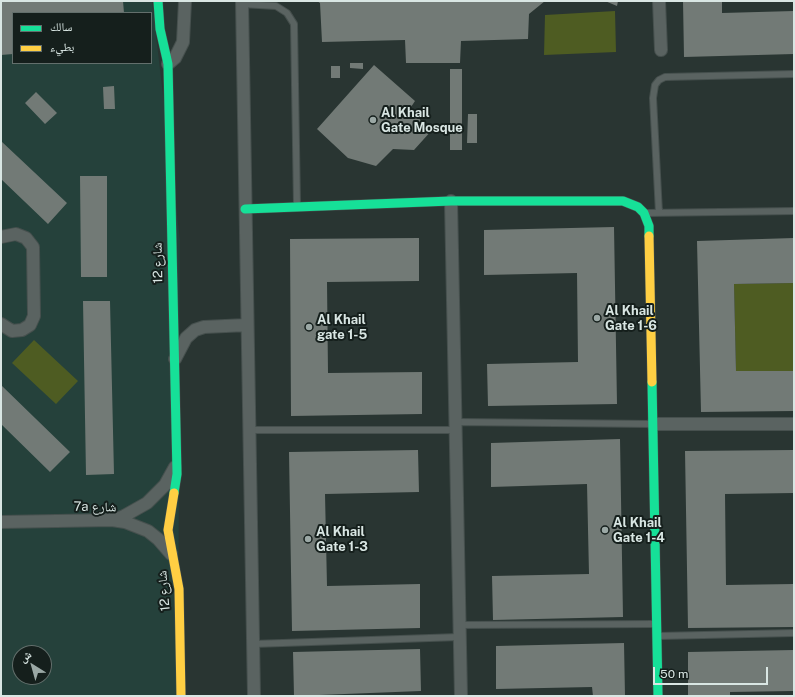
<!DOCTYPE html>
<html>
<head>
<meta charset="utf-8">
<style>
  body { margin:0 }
  #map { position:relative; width:795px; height:697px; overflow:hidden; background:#293532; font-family:"Public Sans","Noto Naskh Arabic",sans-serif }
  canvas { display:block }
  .frame { position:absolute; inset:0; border:2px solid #d9e6e3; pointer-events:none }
  .legend { position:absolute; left:12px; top:12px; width:140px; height:52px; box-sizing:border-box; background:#151f1c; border:1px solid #636f6c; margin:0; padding:5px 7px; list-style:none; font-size:12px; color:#d9e6e3 }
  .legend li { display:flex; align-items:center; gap:8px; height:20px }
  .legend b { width:20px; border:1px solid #636f6c }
  .north { position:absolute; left:12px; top:645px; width:40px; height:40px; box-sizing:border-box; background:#151f1c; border:1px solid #636f6c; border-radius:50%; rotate:323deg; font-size:11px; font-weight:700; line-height:16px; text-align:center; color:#d9e6e3 }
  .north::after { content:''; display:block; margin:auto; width:14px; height:18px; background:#9ba8a5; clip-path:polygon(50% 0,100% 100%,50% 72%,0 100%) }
  .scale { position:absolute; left:653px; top:667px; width:115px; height:18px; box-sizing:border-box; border:2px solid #d9e6e3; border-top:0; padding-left:5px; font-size:12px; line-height:14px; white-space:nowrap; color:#d9e6e3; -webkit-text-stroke:3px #151f1c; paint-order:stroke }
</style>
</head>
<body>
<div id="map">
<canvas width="795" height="697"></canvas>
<div class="frame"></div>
<ul class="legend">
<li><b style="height:5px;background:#16e098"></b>سالك</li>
<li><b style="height:5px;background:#ffcf43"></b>بطيء</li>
</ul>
<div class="north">ش</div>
<div class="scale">50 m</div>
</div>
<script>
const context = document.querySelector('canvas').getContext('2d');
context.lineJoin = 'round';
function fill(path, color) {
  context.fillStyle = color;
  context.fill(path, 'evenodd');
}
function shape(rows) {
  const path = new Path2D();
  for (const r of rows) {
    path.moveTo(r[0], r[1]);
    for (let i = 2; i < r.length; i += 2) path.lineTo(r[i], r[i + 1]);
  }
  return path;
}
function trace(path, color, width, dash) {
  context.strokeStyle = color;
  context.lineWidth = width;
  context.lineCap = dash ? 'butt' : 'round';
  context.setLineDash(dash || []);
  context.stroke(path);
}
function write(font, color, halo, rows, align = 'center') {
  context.font = font + ' "Public Sans","Noto Naskh Arabic",sans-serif';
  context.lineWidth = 4;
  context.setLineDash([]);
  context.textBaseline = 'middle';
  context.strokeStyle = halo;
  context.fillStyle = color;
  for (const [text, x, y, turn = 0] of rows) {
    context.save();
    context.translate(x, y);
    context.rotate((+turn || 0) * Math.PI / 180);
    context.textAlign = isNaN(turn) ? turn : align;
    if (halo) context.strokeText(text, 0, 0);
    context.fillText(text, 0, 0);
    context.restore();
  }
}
const built = shape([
  [1,1,152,1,180,240,178,696,1,696],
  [13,13,151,13,151,63,13,63],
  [20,653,44,653,44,677,20,677]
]);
const green = shape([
  [615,11,616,52,544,55,545,15],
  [794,283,794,371,736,371,734,284],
  [34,340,78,381,56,404,12,363]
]);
const building = shape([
  [1,1,123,1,124,13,13,13,13,54,1,55],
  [317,1,545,1,529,14,528,39,461,41,460,63,406,63,405,40,322,42,320,3],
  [605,1,618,1,617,6],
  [683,1,722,1,722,13,794,11,794,54,684,57],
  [350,63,363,63,363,69,350,68],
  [374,65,415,101,409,110,432,130,414,150,393,149,376,166,348,158,317,129],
  [331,66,340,66,340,78,331,78],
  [450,69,462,69,462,150,450,150],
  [114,86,115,109,104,109,103,87],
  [36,92,57,113,45,124,25,103],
  [468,114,477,114,477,143,467,143],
  [1,141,67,203,48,224,1,179],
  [80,176,107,176,107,277,81,277],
  [614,227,617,404,488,406,487,364,578,362,577,273,484,275,484,230],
  [419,238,419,281,327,282,328,373,422,372,422,414,291,416,290,239],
  [794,238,794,283,734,284,736,371,794,371,794,411,701,412,697,241],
  [83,301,110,301,114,474,86,475],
  [1,385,70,452,50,472,1,424],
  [620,439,623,617,493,620,492,576,589,574,587,484,491,487,491,443],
  [418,450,419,492,325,494,327,586,420,584,420,628,292,631,289,452],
  [794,450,794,493,725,494,726,585,794,584,794,627,688,628,685,451],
  [624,643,625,696,593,696,592,687,496,689,496,646],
  [420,649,421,691,294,696,293,652],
  [794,650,794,691,730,692,730,696,688,696,688,652]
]);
const lane = shape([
  [242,4,276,6,287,13,294,24,297,206],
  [646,213,794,211],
  [659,213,653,98,655,85,659,80,665,77,794,74],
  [456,422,652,424],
  [248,430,456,430],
  [458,625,655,624],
  [658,636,794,633],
  [253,644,459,637]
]);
const street = shape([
  [242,1,254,696],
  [659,1,661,50],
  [168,64,175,58,183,42,185,1],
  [451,201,461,696],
  [1,237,16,234,26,238,33,247,34,316,30,325,22,330,12,331,1,324],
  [175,359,186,338,195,330,204,327,247,325],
  [653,424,794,424],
  [114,520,124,516,147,503,165,485,175,467],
  [1,522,112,520,125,522,148,531,158,539,171,554]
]);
const fast = shape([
  [158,1,160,29,168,64,177,474,174,493],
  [245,209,451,201,623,201,638,207,644,213,649,226,649,236],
  [652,382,658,696]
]);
const slow = shape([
  [649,236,652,382],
  [174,493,168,530,179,589,181,696]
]);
const markers = [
  [373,120,4,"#9ba8a5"],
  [597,318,4,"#9ba8a5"],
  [309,327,4,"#9ba8a5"],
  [605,530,4,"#9ba8a5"],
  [308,539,4,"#9ba8a5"]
];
const poiNames = [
  ["Al Khail",381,113],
  ["Gate Mosque",381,128],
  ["Al Khail",605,311],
  ["Gate 1-6",605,326],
  ["Al Khail",317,320],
  ["gate 1-5",317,335],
  ["Al Khail",613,523],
  ["Gate 1-4",613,538],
  ["Al Khail",316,532],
  ["Gate 1-3",316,547]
];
const streetNames = [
  ["شارع 12",158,263,-91],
  ["7a شارع",95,507,1],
  ["شارع 12",164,591,-95]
];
fill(built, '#25413b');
fill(green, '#4e5c22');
fill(building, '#727a76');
trace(lane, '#46504e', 8);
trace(street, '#46504e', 14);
trace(fast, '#46504e', 10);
trace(slow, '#46504e', 10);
trace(lane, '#5a6361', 6);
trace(street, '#5a6361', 12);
trace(fast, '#16e098', 9);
trace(slow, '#ffcf43', 9);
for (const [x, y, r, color] of markers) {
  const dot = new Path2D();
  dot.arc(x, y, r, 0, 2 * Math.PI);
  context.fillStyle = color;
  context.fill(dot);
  trace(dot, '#151f1c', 1.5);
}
write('bold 13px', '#d9e6e3', '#151f1c', poiNames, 'left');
write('13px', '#d9e6e3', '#151f1c', streetNames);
</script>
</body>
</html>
